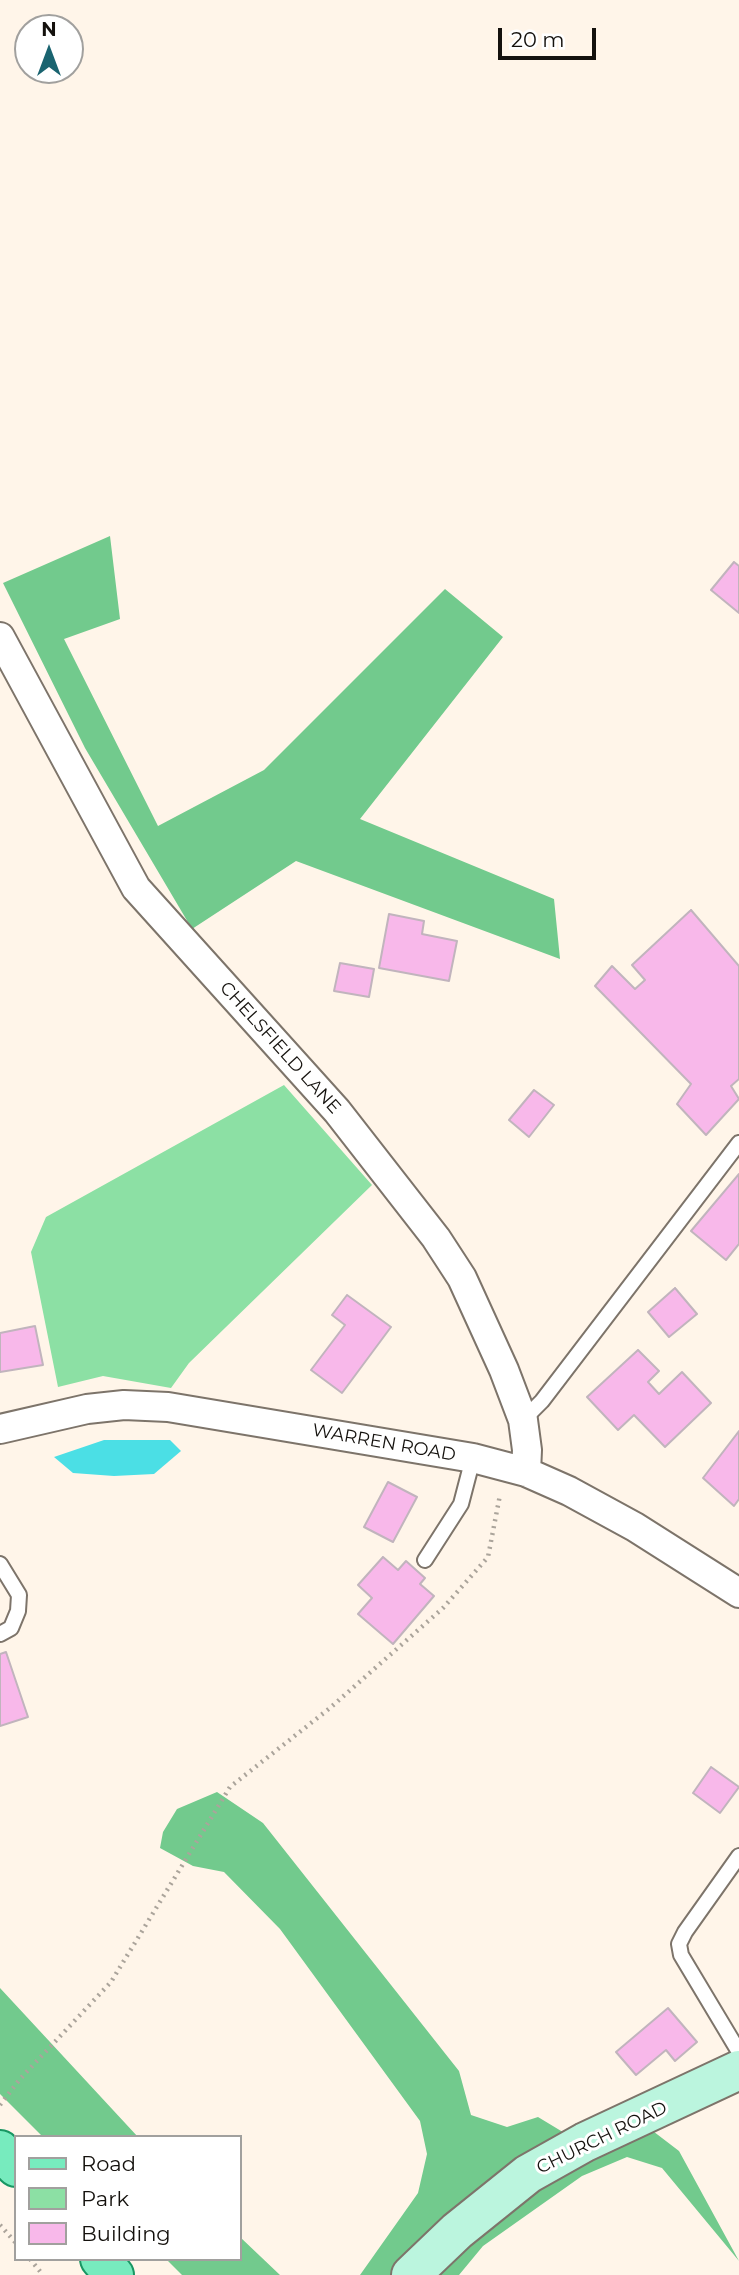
<!DOCTYPE html>
<html>
<head>
<meta charset="utf-8">
<style>
  body { margin:0 }
  #map { position:relative; width:739px; height:2275px; overflow:hidden; background:#fff5e9; font-family:Montserrat,sans-serif }
  canvas { display:block }
  .legend { position:absolute; left:14px; top:2135px; width:228px; height:126px; box-sizing:border-box; background:#fff; border:2px solid #a1a09e; margin:0; padding:9px 12px; list-style:none; font-size:21px; color:#14110d }
  .legend li { display:flex; align-items:center; gap:14px; height:35px }
  .legend b { width:35px; border:2px solid #a1a09e }
  .north { position:absolute; left:14px; top:14px; width:70px; height:70px; box-sizing:border-box; background:#fff; border:2px solid #a1a09e; border-radius:50%; rotate:0deg; font-size:19px; font-weight:700; line-height:28px; text-align:center; color:#14110d }
  .north::after { content:''; display:block; margin:auto; width:24px; height:32px; background:#1a6470; clip-path:polygon(50% 0,100% 100%,50% 72%,0 100%) }
  .scale { position:absolute; left:498px; top:28px; width:98px; height:32px; box-sizing:border-box; border:4px solid #14110d; border-top:0; padding-left:9px; font-size:21px; line-height:24px; white-space:nowrap; color:#14110d; -webkit-text-stroke:5px #fff; paint-order:stroke }
</style>
</head>
<body>
<div id="map">
<canvas width="739" height="2275"></canvas>
<ul class="legend">
<li><b style="height:9px;background:#77ebbe"></b>Road</li>
<li><b style="height:19px;background:#8ce0a4"></b>Park</li>
<li><b style="height:19px;background:#f8b8ea"></b>Building</li>
</ul>
<div class="north">N</div>
<div class="scale">20 m</div>
</div>
<script>
const context = document.querySelector('canvas').getContext('2d');
context.lineJoin = 'round';
function fill(path, color) {
  context.fillStyle = color;
  context.fill(path, 'evenodd');
}
function shape(rows) {
  const path = new Path2D();
  for (const r of rows) {
    path.moveTo(r[0], r[1]);
    for (let i = 2; i < r.length; i += 2) path.lineTo(r[i], r[i + 1]);
  }
  return path;
}
function trace(path, color, width, dash) {
  context.strokeStyle = color;
  context.lineWidth = width;
  context.lineCap = dash ? 'butt' : 'round';
  context.setLineDash(dash || []);
  context.stroke(path);
}
function write(font, color, halo, rows, align = 'center') {
  context.font = font + ' Montserrat,sans-serif';
  context.lineWidth = 6;
  context.setLineDash([]);
  context.textBaseline = 'middle';
  context.strokeStyle = halo;
  context.fillStyle = color;
  for (const [text, x, y, turn = 0] of rows) {
    context.save();
    context.translate(x, y);
    context.rotate((+turn || 0) * Math.PI / 180);
    context.textAlign = isNaN(turn) ? turn : align;
    if (halo) context.strokeText(text, 0, 0);
    context.fillText(text, 0, 0);
    context.restore();
  }
}
const green = shape([
  [284,1085,372,1185,189,1363,171,1388,103,1376,58,1387,31,1252,46,1217]
]);
const forest = shape([
  [110,536,120,619,64,639,158,826,264,770,445,589,503,637,360,819,554,899,560,959,296,861,192,929,85,748,3,583],
  [217,1792,263,1823,459,2071,471,2115,507,2127,538,2117,576,2140,645,2125,679,2151,739,2261,662,2168,627,2157,582,2176,483,2246,459,2275,360,2275,418,2193,427,2154,420,2121,280,1929,224,1872,193,1866,160,1848,163,1832,177,1809],
  [0,1988,138,2137,43,2137,0,2094],
  [240,2237,280,2275,182,2275,166,2259,240,2259]
]);
const water = shape([
  [104,1440,170,1440,181,1451,154,1474,114,1476,73,1473,54,1457]
]);
const building = shape([
  [734,562,739,566,739,613,711,590,734,562],
  [691,910,739,966,739,1079,731,1086,739,1099,706,1135,677,1104,691,1084,595,986,612,966,635,989,645,980,632,965,691,910],
  [389,914,424,921,422,934,457,941,449,981,379,968,389,914],
  [340,963,374,969,369,997,334,991,340,963],
  [534,1090,554,1105,529,1137,509,1120,534,1090],
  [739,1174,739,1244,726,1260,691,1231,739,1174],
  [675,1288,697,1314,669,1337,648,1312,675,1288],
  [347,1295,391,1327,342,1393,311,1370,345,1325,332,1315,347,1295],
  [35,1326,43,1365,0,1372,0,1333,35,1326],
  [638,1350,659,1371,648,1382,659,1394,682,1372,711,1403,665,1447,634,1415,618,1430,587,1397,638,1350],
  [739,1431,739,1499,734,1506,703,1478,739,1431],
  [388,1482,417,1497,393,1542,364,1527,388,1482],
  [383,1557,398,1570,406,1561,425,1578,420,1584,434,1596,393,1644,358,1614,372,1598,358,1585,383,1557],
  [6,1652,28,1717,0,1726,0,1654,6,1652],
  [711,1767,739,1787,720,1813,693,1793,711,1767],
  [668,2008,697,2042,675,2061,666,2050,636,2075,616,2052,668,2008]
]);
const path = shape([
  [0,2105,20,2079,111,1982,230,1787,330,1708,443,1608,488,1557,500,1495],
  [0,2225,16,2243],
  [30,2259,43,2275]
]);
const lane = shape([
  [523,1420,542,1401,739,1143],
  [425,1560,461,1504,473,1458],
  [0,1564,19,1595,18,1611,11,1628,0,1634],
  [739,1856,685,1932,679,1944,681,1955,739,2052]
]);
const street = shape([
  [0,637,136,888,337,1111,436,1238,462,1278,504,1370,523,1420,527,1450,526,1472],
  [0,1429,87,1409,124,1405,168,1407,473,1458,526,1472,569,1491,635,1527,739,1593]
]);
const secondary = shape([
  [411,2275,457,2231,528,2174,585,2142,739,2070]
]);
const primary = shape([
  [0,2150,16,2167],
  [100,2259,114,2275]
]);
const streetNames = [
  ["CHELSFIELD LANE",280,1048,48],
  ["WARREN ROAD",384,1443,10],
  ["CHURCH ROAD",602,2138,-26]
];
fill(green, '#8ce0a4');
fill(forest, '#72ca8d');
fill(water, '#4bdfe5');
fill(building, '#f8b8ea');
trace(building, '#c1b4bd', 2);
trace(lane, '#7d746a', 18);
trace(street, '#7d746a', 32);
trace(secondary, '#7d746a', 42);
trace(primary, '#199663', 42);
trace(path, '#aba49b', 4.5, [2, 5]);
trace(lane, '#fff', 14);
trace(street, '#fff', 28);
trace(secondary, '#bbf5de', 38);
trace(primary, '#77ebbe', 38);
write('18px', '#14110d', '#fff', streetNames);
</script>
</body>
</html>
